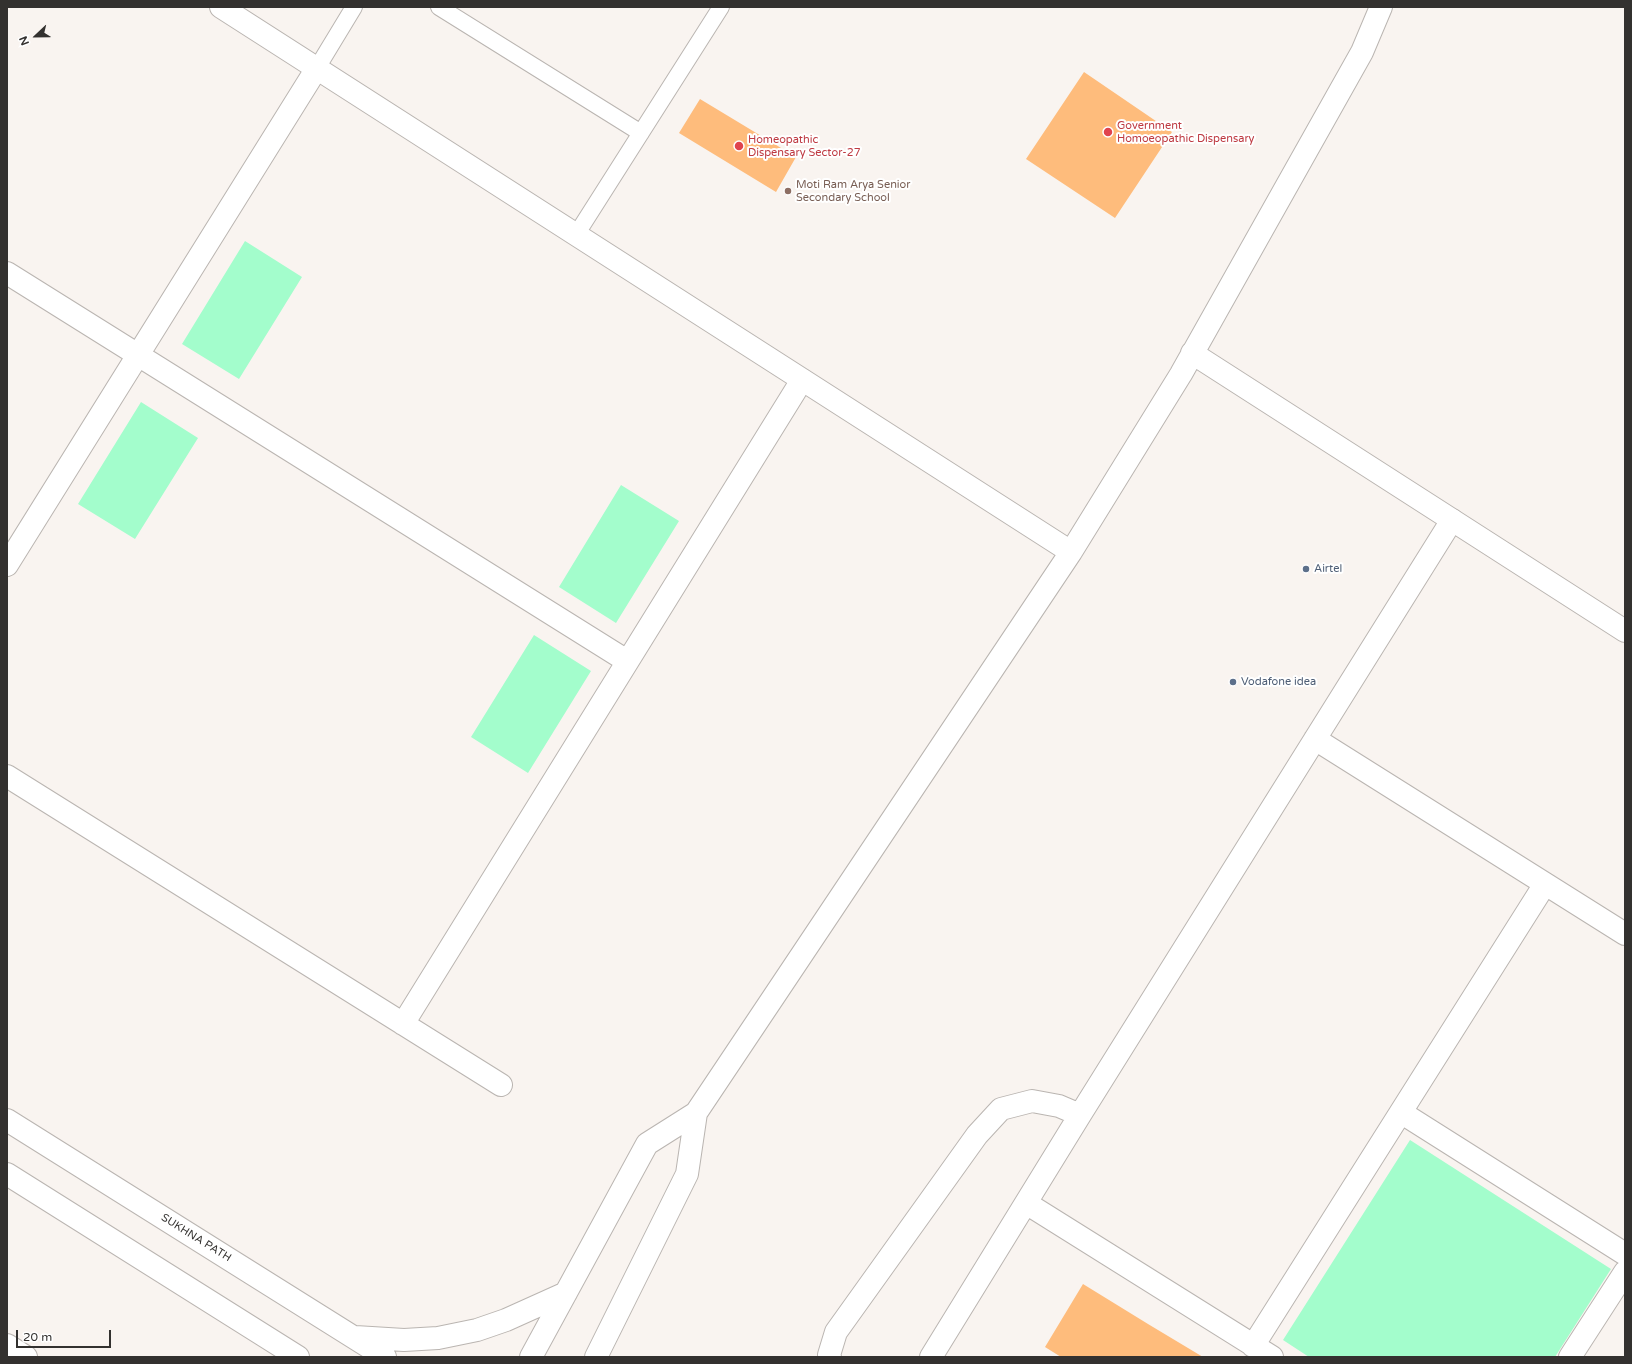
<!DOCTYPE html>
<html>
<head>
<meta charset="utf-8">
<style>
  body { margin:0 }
  #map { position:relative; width:1632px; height:1364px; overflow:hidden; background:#f9f4f0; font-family:"Varela Round",sans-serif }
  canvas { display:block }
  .frame { position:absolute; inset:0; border:8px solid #33312f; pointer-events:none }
  .north { position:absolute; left:16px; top:16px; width:40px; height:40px; -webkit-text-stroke:3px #fff; paint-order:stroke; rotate:248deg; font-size:11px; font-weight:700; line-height:16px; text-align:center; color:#33312f }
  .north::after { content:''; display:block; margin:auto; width:14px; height:18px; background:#33312f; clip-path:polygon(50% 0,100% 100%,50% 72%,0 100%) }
  .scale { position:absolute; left:16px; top:1330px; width:95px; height:18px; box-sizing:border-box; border:2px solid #33312f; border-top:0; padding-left:5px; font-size:12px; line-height:14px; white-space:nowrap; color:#33312f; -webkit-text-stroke:3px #fff; paint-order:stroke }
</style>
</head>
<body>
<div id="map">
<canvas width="1632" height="1364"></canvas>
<div class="frame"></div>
<div class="north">N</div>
<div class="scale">20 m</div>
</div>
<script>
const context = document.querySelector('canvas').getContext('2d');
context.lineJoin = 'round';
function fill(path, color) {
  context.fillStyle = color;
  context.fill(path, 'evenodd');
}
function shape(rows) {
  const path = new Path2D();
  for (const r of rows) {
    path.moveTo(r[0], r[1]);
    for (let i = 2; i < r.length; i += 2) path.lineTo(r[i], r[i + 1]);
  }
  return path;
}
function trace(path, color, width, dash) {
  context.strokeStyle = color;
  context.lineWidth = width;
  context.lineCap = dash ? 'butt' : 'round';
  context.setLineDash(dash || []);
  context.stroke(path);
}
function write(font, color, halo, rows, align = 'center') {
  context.font = font + ' "Varela Round",sans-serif';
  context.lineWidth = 4;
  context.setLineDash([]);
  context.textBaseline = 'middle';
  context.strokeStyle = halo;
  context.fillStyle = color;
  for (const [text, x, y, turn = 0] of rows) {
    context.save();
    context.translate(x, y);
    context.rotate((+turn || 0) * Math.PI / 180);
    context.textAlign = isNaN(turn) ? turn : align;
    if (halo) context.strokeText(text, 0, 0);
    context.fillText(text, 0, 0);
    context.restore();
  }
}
const green = shape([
  [245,241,302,277,239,379,182,344],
  [141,402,198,438,135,539,78,504],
  [621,485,679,521,616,623,559,587],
  [534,635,591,671,528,773,471,737],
  [1410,1140,1611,1269,1555,1357,1309,1357,1283,1340]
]);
const building = shape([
  [1084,72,1172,132,1115,218,1026,159],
  [700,99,796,157,776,192,679,133],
  [1083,1284,1148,1324,1203,1357,1061,1357,1045,1347]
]);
const lane = shape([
  [439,7,641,133],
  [317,68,354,7],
  [576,235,721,7]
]);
const street = shape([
  [7,273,627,661],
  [7,565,317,68],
  [1315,739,1625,934],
  [7,776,501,1085],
  [403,1024,802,380],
  [1402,1113,1625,1254],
  [1026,1203,1272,1357],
  [7,1345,26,1357],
  [1253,1346,1545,884],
  [830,1357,829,1355,836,1332,977,1135,1001,1109,1032,1101,1059,1106,1080,1115],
  [931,1357,1080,1115,1452,520],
  [1570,1357,1625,1272]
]);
const secondary = shape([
  [221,7,1071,552],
  [1192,353,1625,631],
  [7,1120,385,1357],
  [7,1174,298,1357],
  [355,1337,404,1340,438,1338,477,1330,506,1320,566,1293],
  [531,1357,647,1144,696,1113],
  [596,1357,687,1174,696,1113,1071,552,1181,374,1362,52,1381,7]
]);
const markers = [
  [1108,132,5,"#e0444e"],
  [739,146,5,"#e0444e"],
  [788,191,4,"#8d6e63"],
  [1306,569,4,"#5c6f8a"],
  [1233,682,4,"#5c6f8a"]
];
const healthNames = [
  ["Government",1117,126],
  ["Homoeopathic Dispensary",1117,139],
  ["Homeopathic",748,140],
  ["Dispensary Sector-27",748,153]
];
const educationNames = [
  ["Moti Ram Arya Senior",796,185],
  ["Secondary School",796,198]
];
const serviceNames = [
  ["Airtel",1314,569],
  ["Vodafone idea",1241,682]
];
const streetNames = [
  ["SUKHNA PATH",196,1238,32]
];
fill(green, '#a3fdcc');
fill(building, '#febc7c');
trace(lane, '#bab5b1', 18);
trace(street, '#bab5b1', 24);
trace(secondary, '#bab5b1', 24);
trace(lane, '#fff', 16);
trace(street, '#fff', 22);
trace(secondary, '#fff', 22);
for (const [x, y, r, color] of markers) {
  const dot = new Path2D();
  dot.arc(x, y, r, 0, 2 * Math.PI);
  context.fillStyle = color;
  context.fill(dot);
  trace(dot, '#fff', 1.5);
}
write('11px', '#be3a42', '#fff', healthNames, 'left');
write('11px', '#785e54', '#fff', educationNames, 'left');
write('11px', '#4e5e75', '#fff', serviceNames, 'left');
write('11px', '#33312f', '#fff', streetNames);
</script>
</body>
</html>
